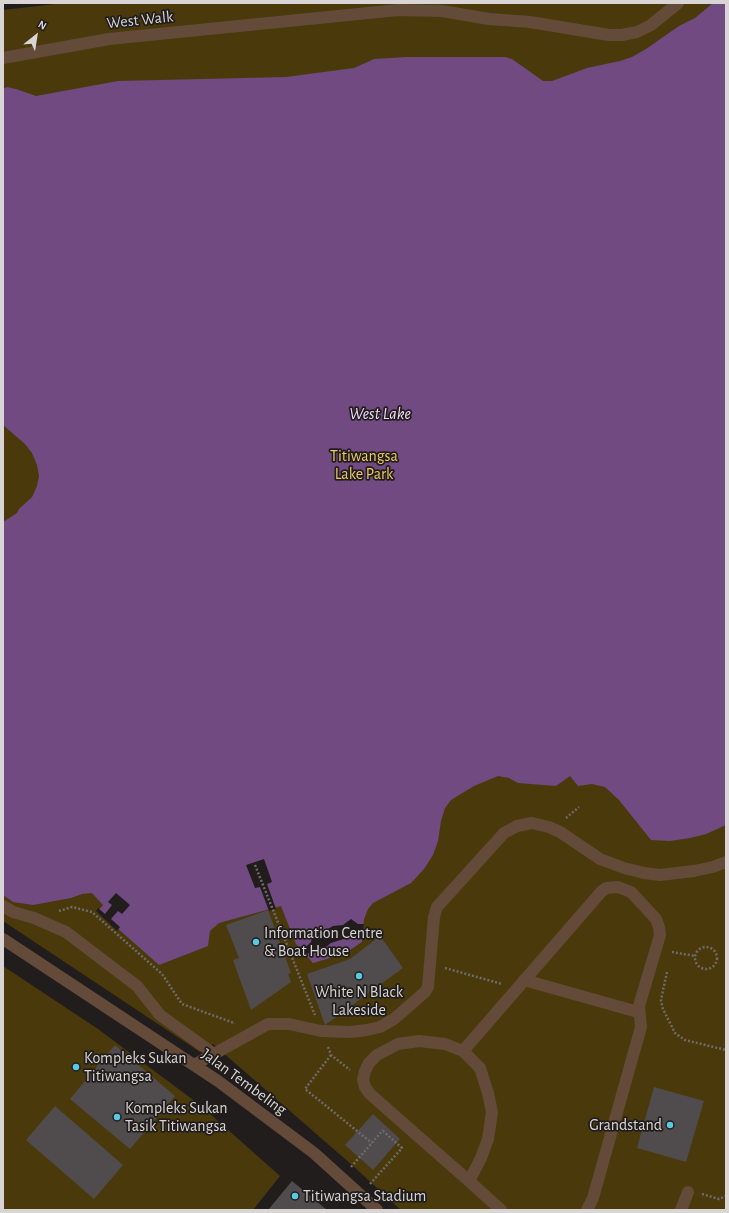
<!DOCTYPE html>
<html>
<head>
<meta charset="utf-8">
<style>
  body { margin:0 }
  #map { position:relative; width:729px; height:1213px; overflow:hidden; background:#221d1d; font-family:"Alegreya Sans",sans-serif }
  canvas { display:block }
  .frame { position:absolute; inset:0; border:4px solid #d8d5d4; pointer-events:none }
  .north { position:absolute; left:16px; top:16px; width:40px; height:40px; -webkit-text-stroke:3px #221d1d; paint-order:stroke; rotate:30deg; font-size:11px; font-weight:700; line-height:16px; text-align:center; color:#d8d5d4 }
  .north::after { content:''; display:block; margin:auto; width:14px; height:18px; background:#d8d5d4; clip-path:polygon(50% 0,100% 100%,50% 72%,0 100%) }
</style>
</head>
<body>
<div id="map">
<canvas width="729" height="1213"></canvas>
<div class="frame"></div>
<div class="north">N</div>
</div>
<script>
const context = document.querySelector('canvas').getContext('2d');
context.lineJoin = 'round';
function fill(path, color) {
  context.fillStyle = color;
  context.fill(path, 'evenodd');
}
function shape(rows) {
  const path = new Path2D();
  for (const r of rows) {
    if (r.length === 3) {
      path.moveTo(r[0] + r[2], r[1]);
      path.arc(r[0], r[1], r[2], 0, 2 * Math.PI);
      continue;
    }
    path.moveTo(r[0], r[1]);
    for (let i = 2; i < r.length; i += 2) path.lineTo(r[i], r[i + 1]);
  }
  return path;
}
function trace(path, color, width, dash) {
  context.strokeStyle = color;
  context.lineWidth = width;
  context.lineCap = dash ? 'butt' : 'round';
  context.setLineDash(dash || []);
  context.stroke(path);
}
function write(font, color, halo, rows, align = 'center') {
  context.font = font + ' "Alegreya Sans",sans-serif';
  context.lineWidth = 3.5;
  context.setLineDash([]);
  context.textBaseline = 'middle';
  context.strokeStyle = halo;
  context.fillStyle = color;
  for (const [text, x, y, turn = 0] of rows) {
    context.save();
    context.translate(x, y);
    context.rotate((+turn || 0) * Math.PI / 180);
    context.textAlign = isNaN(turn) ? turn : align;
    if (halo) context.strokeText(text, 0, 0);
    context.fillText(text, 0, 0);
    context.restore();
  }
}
const green = shape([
  [65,3,726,3,726,1210,401,1210,352,1165,213,1044,200,1052,3,921,3,10],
  [3,966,98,1029,200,1105,280,1176,253,1210,3,1210]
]);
const water = shape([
  [713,3,726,3,726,825,706,834,690,838,670,841,651,840,619,800,605,787,592,784,578,786,570,776,556,786,518,783,509,778,498,776,474,786,451,800,445,808,441,821,438,841,433,855,424,869,411,883,373,903,368,909,364,919,362,942,344,954,313,963,296,944,281,906,219,923,210,931,208,946,159,965,98,911,103,905,92,893,82,894,71,898,33,905,13,902,3,895,3,522,17,513,19,509,32,497,37,486,39,476,37,465,32,453,25,444,3,425,3,89,7,87,16,89,36,96,118,81,286,77,354,68,374,59,407,57,505,57,512,59,543,81,552,81,587,68,620,61,632,57,646,49,679,26,695,18]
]);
const pier = shape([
  [264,859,272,882,267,884,276,909,269,911,260,887,255,888,246,865],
  [116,893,130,905,122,914,118,911,111,919,120,927,117,931,96,911,98,908,105,914,112,905,108,902],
  [351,919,358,924,364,924,363,931,357,932,353,936,331,943,326,947,320,947,312,952,303,955,297,949,297,947,307,946,311,942,313,933,321,933,333,926,343,925]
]);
const building = shape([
  [268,910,291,973,288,974,291,982,251,1010,233,960,239,958,226,925],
  [380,936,403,968,325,1025,307,974,350,959],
  [115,1045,175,1096,130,1149,70,1099],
  [654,1087,704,1101,686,1162,637,1148],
  [55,1106,123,1165,94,1199,26,1140],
  [373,1114,400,1139,373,1170,345,1145],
  [292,1181,327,1210,268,1210]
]);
const path = shape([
  [566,818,579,807],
  [255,865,315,1015],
  [59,911,72,907,92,912,162,974,182,1004,234,1023,234,1024],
  [706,958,11],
  [672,952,695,956],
  [445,968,502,984],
  [667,972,662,995,661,1001,663,1009,675,1033,685,1040,726,1050],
  [328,1047,331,1055,350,1070],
  [331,1055,305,1089,372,1143],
  [351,1167,383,1130],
  [370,1184,402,1148,383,1131],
  [702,1194,719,1199,726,1196]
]);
const minor = shape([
  [3,58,109,39,398,10,442,11,489,19,530,22,609,35,622,35,637,32,651,25,678,3],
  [3,906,13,912,34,918,66,932,137,986,160,1015,214,1054],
  [3,939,218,1081,314,1153,377,1210],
  [524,980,638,1012],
  [463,1051,601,892,606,888,618,887,631,892,656,919,659,927,660,935,639,1006,641,1027,593,1198,587,1210],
  [194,1065,268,1024,289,1024,321,1031,350,1032,367,1030,380,1027,394,1019,425,992,428,987,434,917,437,907,504,833,517,826,532,823,549,827,560,832,600,859,624,868,644,873,660,875,694,871,713,867,726,862],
  [469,1181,481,1158,488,1139,492,1112,488,1093,480,1068,463,1051,445,1044,419,1041,398,1044,377,1055,369,1063,365,1071,363,1080,365,1087,370,1094,395,1116,469,1181,501,1210],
  [681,1210,688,1192]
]);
const markers = [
  [256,942,4,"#57c9e2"],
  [359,976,4,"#57c9e2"],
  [76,1067,4,"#57c9e2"],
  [117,1117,4,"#57c9e2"],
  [670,1125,4,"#57c9e2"],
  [295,1196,4,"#57c9e2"]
];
const streetNames = [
  ["West Walk",140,20,-6],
  ["Jalan Tembeling",244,1082,36]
];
const parkNames = [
  ["Titiwangsa",364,456],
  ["Lake Park",364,474]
];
const poiNames = [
  ["Information Centre",264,933],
  ["& Boat House",264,951],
  ["White N Black",359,992,"center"],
  ["Lakeside",359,1010,"center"],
  ["Kompleks Sukan",84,1058],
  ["Titiwangsa",84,1076],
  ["Kompleks Sukan",125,1108],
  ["Tasik Titiwangsa",125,1126],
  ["Grandstand",662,1125,"right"],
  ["Titiwangsa Stadium",303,1196]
];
const waterNames = [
  ["West Lake",380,414]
];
fill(green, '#4a3a0b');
fill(water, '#704a80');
fill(pier, '#221d1d');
fill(building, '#504b4d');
trace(path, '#6e6a69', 2.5, [2, 2]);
trace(minor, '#634a39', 12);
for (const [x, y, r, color] of markers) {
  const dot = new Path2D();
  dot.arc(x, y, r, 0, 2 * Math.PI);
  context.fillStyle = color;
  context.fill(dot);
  trace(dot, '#221d1d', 1.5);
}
write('16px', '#d8d5d4', '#221d1d', streetNames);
write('16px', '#ecc864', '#221d1d', parkNames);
write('16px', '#d8d5d4', '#221d1d', poiNames, 'left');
write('italic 17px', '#efd8f9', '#221d1d', waterNames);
</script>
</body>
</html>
